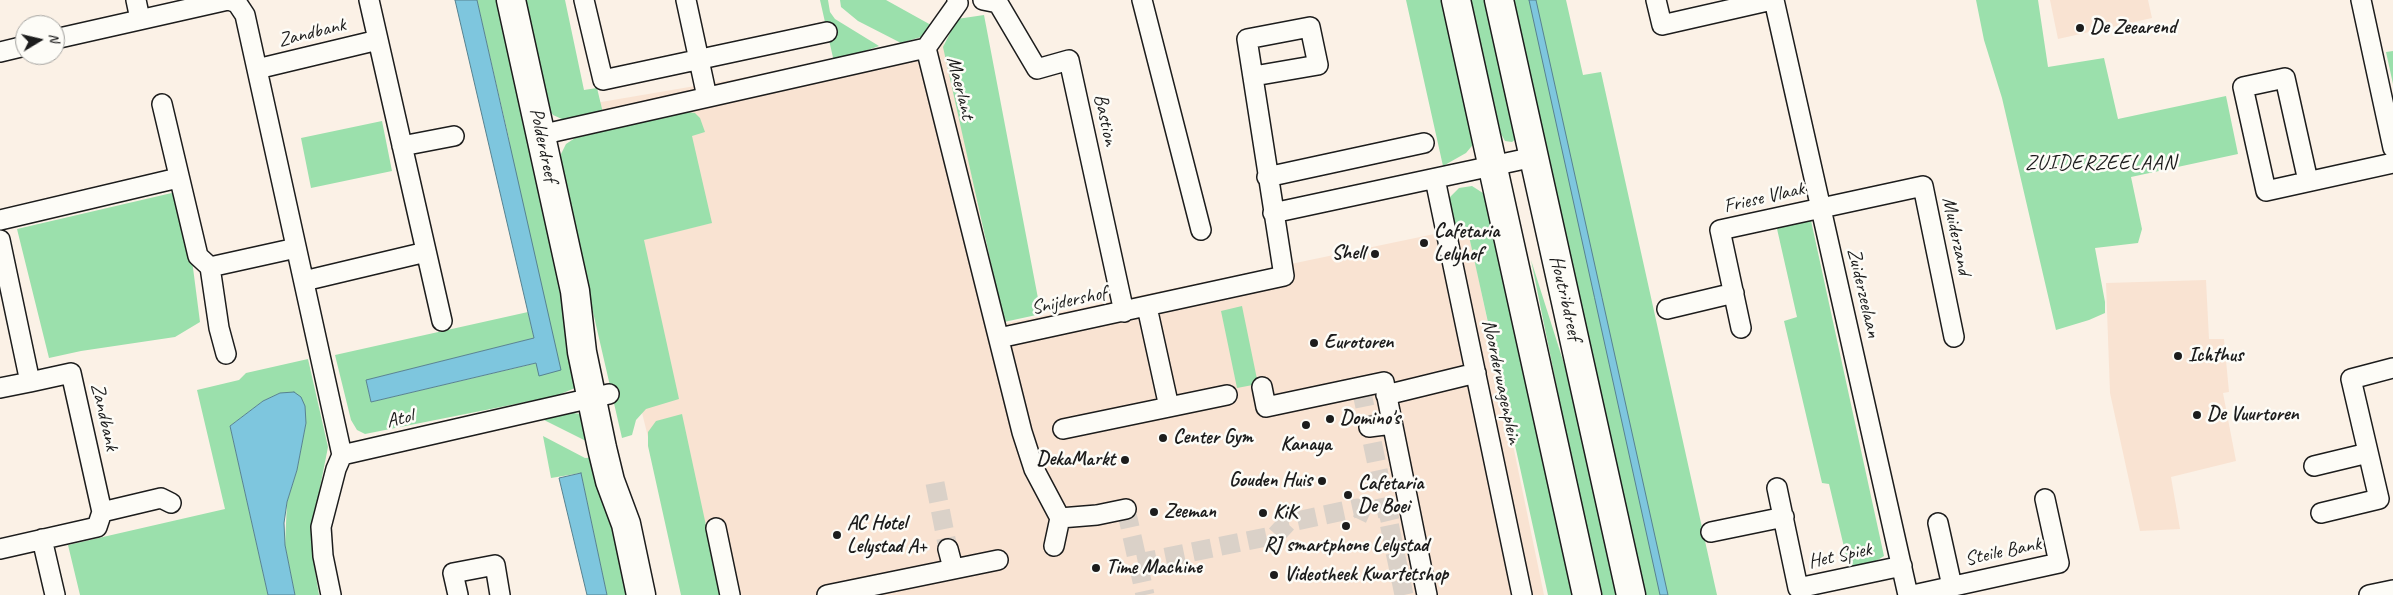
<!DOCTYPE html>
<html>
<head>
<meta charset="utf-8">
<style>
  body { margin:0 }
  #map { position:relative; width:2393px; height:595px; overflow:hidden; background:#fbf1e6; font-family:Caveat,sans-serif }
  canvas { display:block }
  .north { position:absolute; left:15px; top:15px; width:50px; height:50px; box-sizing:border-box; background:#fdfcf7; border:1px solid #a3a29f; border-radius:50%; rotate:81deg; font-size:14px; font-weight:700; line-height:20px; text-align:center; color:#1c1c1c }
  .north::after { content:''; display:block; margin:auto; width:18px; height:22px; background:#1c1c1c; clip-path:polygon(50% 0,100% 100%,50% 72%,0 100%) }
</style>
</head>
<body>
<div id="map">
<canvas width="2393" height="595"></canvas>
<div class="north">N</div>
</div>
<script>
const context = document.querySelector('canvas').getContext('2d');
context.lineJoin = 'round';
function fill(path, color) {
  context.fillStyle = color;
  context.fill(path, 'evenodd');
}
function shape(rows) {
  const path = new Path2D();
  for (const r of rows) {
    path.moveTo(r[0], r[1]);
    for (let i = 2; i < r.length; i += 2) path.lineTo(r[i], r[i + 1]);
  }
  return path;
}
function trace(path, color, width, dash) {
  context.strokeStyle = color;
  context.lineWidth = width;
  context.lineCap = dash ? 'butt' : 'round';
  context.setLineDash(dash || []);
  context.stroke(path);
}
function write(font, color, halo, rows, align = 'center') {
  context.font = font + ' Caveat,sans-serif';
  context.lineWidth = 5;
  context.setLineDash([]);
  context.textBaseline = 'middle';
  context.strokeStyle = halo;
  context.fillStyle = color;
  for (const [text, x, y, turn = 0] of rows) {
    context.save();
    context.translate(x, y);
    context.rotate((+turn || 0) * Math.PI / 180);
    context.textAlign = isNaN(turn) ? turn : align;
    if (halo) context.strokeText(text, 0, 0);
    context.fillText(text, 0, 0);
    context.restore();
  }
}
const built = shape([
  [2050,0,2148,0,2152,18,2058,39],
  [943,39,1003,324,1468,227,1544,595,685,595,664,501,566,108,836,62],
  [2206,280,2209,339,2224,339,2229,392,2223,393,2236,461,2171,477,2180,529,2140,531,2110,393,2106,283]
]);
const green = shape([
  [477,0,500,0,582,381,575,388,556,396,365,434,357,430,351,420,335,355,528,312,534,338,366,380,371,402,537,363,540,376,509,139],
  [522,0,565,0,584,90,597,88,603,113,564,120,553,115,548,109],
  [820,0,828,0,830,12,835,19,879,46,834,62],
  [840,0,886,0,931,25,926,34,921,37,901,43,858,21,841,7],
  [1406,0,1445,0,1476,141,1466,153,1443,166],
  [1471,0,1488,0,1518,137,1512,142,1505,141,1501,134],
  [1513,0,1566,0,1583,75,1601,72,1717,595,1643,595],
  [1976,0,2038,0,2048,67,2104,58,2118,119,2226,96,2238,154,2131,177,2142,229,2138,243,2095,248,2105,302,2105,313,2089,320,2056,330,2002,98,1984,40],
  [984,15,1041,314,1004,322,943,47,957,19],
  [2393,51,2393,84,2386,52],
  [687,112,695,113,700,118,705,132,692,136,712,223,644,240,679,399,646,409,636,420,632,435,622,438,558,160,566,144,575,138],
  [382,121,392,171,311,188,301,138],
  [1472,186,1486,195,1575,595,1548,595,1467,227,1458,228,1448,219,1447,200,1459,188],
  [176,192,192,260,200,322,175,337,81,351,49,358,17,229],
  [1810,216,1884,556,1873,563,1849,568,1829,484,1822,483,1784,321,1797,317,1775,220],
  [1531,260,1566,370,1617,595,1602,595,1573,467],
  [1242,306,1258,384,1237,388,1221,311],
  [308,359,328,447,312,528,312,552,319,595,295,595,285,545,287,502,297,470,306,423,280,393,263,401,230,426,268,595,80,595,68,545,225,509,197,390,239,380,246,373],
  [568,412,580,414,587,419,590,443,542,419],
  [682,414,721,595,681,595,648,446,648,432,656,421],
  [543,436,585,458,601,457,631,595,607,595,581,473,551,478]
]);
const water = shape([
  [455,0,477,0,561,370,539,376,536,363,371,402,366,380,534,338,455,0],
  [1529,0,1536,0,1668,595,1660,595,1529,0],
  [294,392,301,397,305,406,306,423,297,470,287,502,284,523,285,545,295,595,268,595,230,426,263,401,280,393,294,392],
  [581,473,607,595,587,595,559,478,581,473]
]);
const streetTunnel = shape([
  [1361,388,1404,595],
  [935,483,948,549],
  [1126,509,1145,595],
  [1138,563,1276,535,1287,523,1357,508,1372,515,1409,506]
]);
const street = shape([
  [136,0,140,19],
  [229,0,237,3,245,15,342,455],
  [369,0,442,321],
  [584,0,603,80,827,32],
  [686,0,707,97],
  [983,0,998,3,1037,69,1069,60,1124,312],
  [1142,0,1201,230],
  [1656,0,1662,25,1772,0],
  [1774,0,1908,595],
  [2361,0,2393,148],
  [55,39,228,0],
  [926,48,958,3,957,0],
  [0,52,25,46],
  [257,69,378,40],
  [162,104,198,256,210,267,219,328,226,354],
  [540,135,926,48,1022,432,1034,469,1060,518,1054,546],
  [402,146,454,136],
  [1267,177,1424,143],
  [1435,179,1522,595],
  [2308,181,2285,78,2243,87,2266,191,2393,163],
  [1273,213,1534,157],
  [0,220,178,178],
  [0,240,30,382,71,373,102,512,97,527,0,549],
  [210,267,296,248],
  [304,281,426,252],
  [1147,307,1169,407],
  [1667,309,1734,293],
  [1741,328,1720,230,1923,186,1954,337],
  [999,338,1284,276,1247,39,1310,27,1318,65,1254,76],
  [1262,387,1266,407,1384,382,1427,595],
  [0,388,30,382],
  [1386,395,1476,373],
  [1369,427,1392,424],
  [1063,429,1227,395],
  [342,455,609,394],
  [2314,466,2368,453],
  [1777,488,1798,588,1902,566],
  [102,512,161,498,171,503],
  [2321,513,2379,499,2351,379,2393,368],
  [1060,518,1097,515,1126,509],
  [1938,523,1952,586],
  [716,528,730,595],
  [1711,532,1784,517],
  [42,539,55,595],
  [948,549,953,568],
  [331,595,323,556,321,527,336,469,342,455],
  [458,595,453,573,495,565,500,595],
  [827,595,998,560],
  [1913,595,2059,563,2045,499],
  [2369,595,2393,590]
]);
const secondary = shape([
  [511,0,575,291,582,352,602,448,610,481,626,524,641,595],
  [1456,0,1587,595],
  [1499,0,1631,595]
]);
const markers = [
  [2080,28,5,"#1c1c1c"],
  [1424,243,5,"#1c1c1c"],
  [1375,254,5,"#1c1c1c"],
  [1314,343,5,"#1c1c1c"],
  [2178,356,5,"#1c1c1c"],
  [2197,415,5,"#1c1c1c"],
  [1330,419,5,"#1c1c1c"],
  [1306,425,5,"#1c1c1c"],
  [1163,438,5,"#1c1c1c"],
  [1125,460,5,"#1c1c1c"],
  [1322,481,5,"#1c1c1c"],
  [1348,495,5,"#1c1c1c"],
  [1154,512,5,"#1c1c1c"],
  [1263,513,5,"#1c1c1c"],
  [1346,526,5,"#1c1c1c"],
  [837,535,5,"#1c1c1c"],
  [1096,568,5,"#1c1c1c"],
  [1274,575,5,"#1c1c1c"]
];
const poiNames = [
  ["De Zeearend",2090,28],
  ["Cafetaria",1434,232],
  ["Lelyhof",1434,255],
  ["Shell",1365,254,"right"],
  ["Eurotoren",1324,343],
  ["Ichthus",2188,356],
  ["De Vuurtoren",2207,415],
  ["Domino's",1340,419],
  ["Center Gym",1173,438],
  ["Kanaya",1306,445,"center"],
  ["DekaMarkt",1115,460,"right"],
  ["Gouden Huis",1312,481,"right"],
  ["Cafetaria",1358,484],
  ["De Boei",1358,507],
  ["Zeeman",1164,512],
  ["KiK",1273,513],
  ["AC Hotel",847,524],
  ["Lelystad A+",847,547],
  ["RJ smartphone Lelystad",1346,546,"center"],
  ["Time Machine",1106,568],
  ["Videotheek Kwartetshop",1284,575]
];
const streetNames = [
  ["Zandbank",312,33,-14],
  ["Maerlant",960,88,76],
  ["Bastion",1105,120,78],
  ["Polderdreef",543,145,78],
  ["Friese Vlaak",1764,198,-13],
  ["Muiderzand",1956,236,78],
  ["Zuiderzeelaan",1863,293,77],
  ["Houtribdreef",1565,298,77],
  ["Snijdershof",1069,301,-12],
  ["Noorderwagenplein",1501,382,78],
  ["Zandbank",104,417,77],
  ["Atol",400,419,-13],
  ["Steile Bank",2003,552,-12],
  ["Het Spiek",1840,556,-12]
];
const neighbourhoodNames = [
  ["ZUIDERZEELAAN",2101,163]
];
fill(built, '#f9e3d2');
fill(green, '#9be0ac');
fill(water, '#7ec6de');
trace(water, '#578290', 1);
trace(streetTunnel, '#dad1c8', 19, [19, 9]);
trace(street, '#1c1c1c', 22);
trace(secondary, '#1c1c1c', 31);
trace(street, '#fdfcf7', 19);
trace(secondary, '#fdfcf7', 28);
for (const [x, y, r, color] of markers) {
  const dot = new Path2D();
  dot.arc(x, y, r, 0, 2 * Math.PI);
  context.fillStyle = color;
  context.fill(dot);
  trace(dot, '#fdfcf7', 2);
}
write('bold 20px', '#1c1c1c', '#fdfcf7', poiNames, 'left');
write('20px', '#1c1c1c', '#fdfcf7', streetNames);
context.letterSpacing = '1px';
write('21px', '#1c1c1c', '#fdfcf7', neighbourhoodNames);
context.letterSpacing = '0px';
</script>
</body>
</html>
